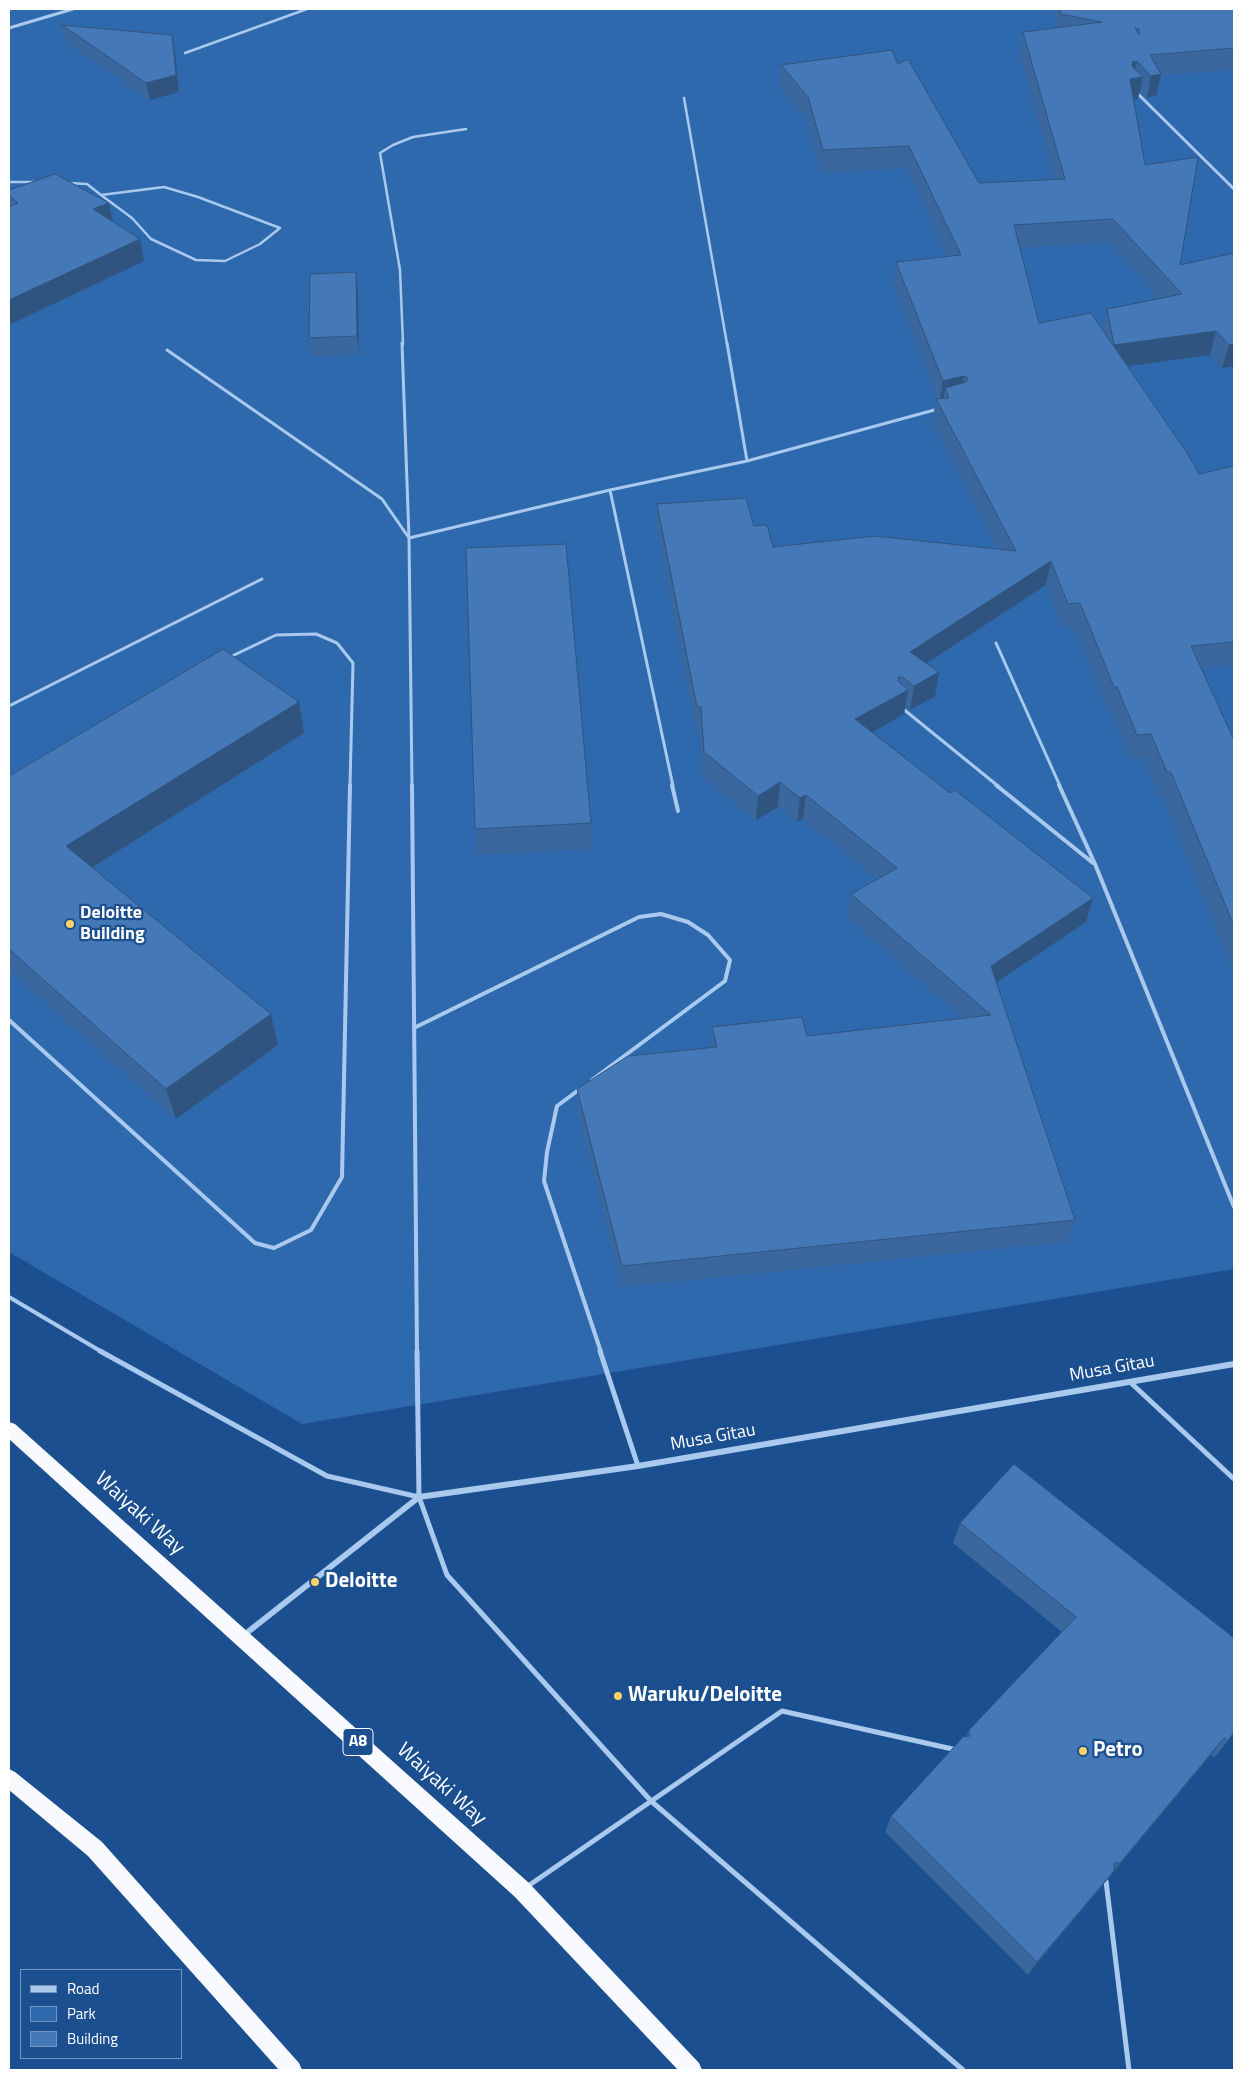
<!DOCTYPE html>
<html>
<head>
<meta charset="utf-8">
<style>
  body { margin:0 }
  #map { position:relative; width:1243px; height:2079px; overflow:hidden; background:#1b4f8f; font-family:"Titillium Web",sans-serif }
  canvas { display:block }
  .frame { position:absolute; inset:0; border:10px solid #fff; pointer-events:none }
  .legend { position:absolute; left:20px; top:1969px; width:162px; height:90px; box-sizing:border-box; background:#1b4f8f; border:1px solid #7695bc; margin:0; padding:6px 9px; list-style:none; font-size:15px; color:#fff }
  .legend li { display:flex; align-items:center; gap:10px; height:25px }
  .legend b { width:25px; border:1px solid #7695bc }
</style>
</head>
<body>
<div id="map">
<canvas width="1243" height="2079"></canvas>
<div class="frame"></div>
<ul class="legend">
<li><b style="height:6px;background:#a9c9ee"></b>Road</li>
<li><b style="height:14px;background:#2e69ad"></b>Park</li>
<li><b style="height:14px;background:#4478b7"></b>Building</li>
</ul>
</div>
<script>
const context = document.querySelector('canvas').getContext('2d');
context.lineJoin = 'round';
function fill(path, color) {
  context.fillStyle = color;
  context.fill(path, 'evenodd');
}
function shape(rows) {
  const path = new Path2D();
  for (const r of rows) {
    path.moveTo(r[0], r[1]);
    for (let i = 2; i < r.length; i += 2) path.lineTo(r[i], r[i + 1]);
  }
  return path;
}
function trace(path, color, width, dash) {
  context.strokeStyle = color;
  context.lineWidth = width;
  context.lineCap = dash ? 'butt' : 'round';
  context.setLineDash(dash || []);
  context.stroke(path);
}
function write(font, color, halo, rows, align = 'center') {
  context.font = font + ' "Titillium Web",sans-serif';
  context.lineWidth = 4.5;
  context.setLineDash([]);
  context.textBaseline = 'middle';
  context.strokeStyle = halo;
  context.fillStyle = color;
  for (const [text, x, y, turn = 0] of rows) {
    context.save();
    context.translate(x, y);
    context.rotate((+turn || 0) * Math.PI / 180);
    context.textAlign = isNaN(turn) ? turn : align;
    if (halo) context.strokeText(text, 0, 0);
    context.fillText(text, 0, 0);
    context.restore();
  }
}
const green = shape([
  [9,9,1234,9,1234,1269,302,1424,9,1252]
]);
const serviceFar3 = shape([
  [185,53,307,9],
  [684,98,727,344],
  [9,182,34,182],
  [68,183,87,184,101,195],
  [164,187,198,197,280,228,260,244,225,261,196,260,151,239,132,218,101,195,164,187],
  [403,344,400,270,380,153,393,145,413,137,466,129]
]);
const serviceFar2 = shape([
  [402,343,409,538],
  [727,343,747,461],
  [167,350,382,499,409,538],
  [610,490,673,786],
  [996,643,1060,786],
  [230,657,276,635,316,634,337,643,353,663,350,786],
  [9,706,262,579],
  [902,708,998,786],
  [412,786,409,538,610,490,747,461,938,409]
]);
const serviceFar1 = shape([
  [412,785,417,1352],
  [672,785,678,811],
  [996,785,1093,863],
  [1059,785,1095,864,1234,1207],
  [9,1020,255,1243,274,1248,311,1230,342,1177,350,785],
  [414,1028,639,917,661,914,688,922,708,935,730,960,725,981,592,1080],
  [580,1089,557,1106,547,1152,544,1181,601,1352],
  [9,1297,102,1352]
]);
const service = shape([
  [100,1351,327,1476,419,1497],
  [417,1351,419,1497,447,1575,651,1801,963,2070],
  [600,1351,638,1466],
  [1130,1382,1234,1479],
  [1106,1881,1129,2070],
  [528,1886,782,1711,957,1750]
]);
const minorFar1 = shape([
  [9,28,73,9],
  [1136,92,1234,189]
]);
const minor = shape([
  [244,1635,419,1497,638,1466,1234,1364]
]);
const trunk = shape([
  [9,1422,15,1424,529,1883,699,2063,702,2070,678,2070,515,1897,9,1439,9,1422],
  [9,1769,15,1772,102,1842,299,2063,302,2070,279,2070,88,1856,9,1790,9,1769]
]);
const wall = shape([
  [1055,9,1234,9,1234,70,1161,75,1156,96,1147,98,1140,91,1138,99,1133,100,1145,165,1180,265,1234,253,1234,366,1222,368,1210,355,1128,366,1199,474,1234,466,1234,666,1202,668,1234,740,1234,973,1163,797,1160,797,1144,758,1130,759,1111,711,1107,711,1074,627,1062,628,1046,585,927,663,939,672,935,696,910,710,905,706,904,714,872,732,950,793,1093,898,1086,922,996,982,1075,1220,1067,1242,622,1287,578,1112,577,1089,711,1047,712,1027,807,1036,963,1018,848,918,851,894,877,879,803,819,797,822,778,807,756,820,702,777,700,731,696,731,657,528,657,504,754,526,773,547,998,549,932,423,936,399,937,399,893,285,896,262,947,256,906,168,821,173,806,119,779,87,781,65,898,64,979,183,1054,180,1020,54,1023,32,1056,28],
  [1109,242,1159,298,1107,309,1103,330,1039,323,1020,248],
  [62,25,175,52,179,92,150,100,65,42],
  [9,190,113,222,140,239,144,261,9,325],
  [356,272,358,290,359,354,312,357,309,338],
  [299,702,304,733,92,868,271,1014,278,1045,176,1119,9,970,9,776],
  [591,823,592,849,477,855,475,829],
  [960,1523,1228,1741,1214,1758,1211,1755,1028,1975,885,1832,891,1816,966,1737,969,1730,1062,1632,953,1543]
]);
const shadedWall = shape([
  [172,35,175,52,179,92,150,100,146,83],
  [1137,61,1133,79,1143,77,1138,99,1125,101,1132,62],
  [1161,74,1156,96,1147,98,1151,76],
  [109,203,114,225,93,209],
  [140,239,144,261,9,325,9,300],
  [356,272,358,290,359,354,357,336],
  [1216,331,1210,355,1108,369,1114,345],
  [1234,344,1234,366,1222,368,1229,345],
  [964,376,961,400,949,398,945,388,943,404,939,405,943,381],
  [1051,561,1046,585,907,676,910,652],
  [939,672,935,696,910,710,914,686],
  [899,677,896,696,908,690,904,714,852,744,855,719,898,681],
  [299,702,304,733,77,877,66,846],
  [780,782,778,807,756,820,758,796],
  [806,795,803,819,797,822,800,798],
  [1093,898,1086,922,985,990,991,966],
  [271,1014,278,1045,176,1119,166,1089],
  [1224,1738,1211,1755,1109,1878,1120,1863],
  [1114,1871,1102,1886,1028,1975,1037,1962]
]);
const building = shape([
  [1060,9,1234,9,1234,48,1150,55,1161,74,1151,76,1137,61,1132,62,1132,66,1143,77,1130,79,1145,165,1198,157,1180,265,1234,253,1234,344,1229,345,1216,331,1114,345,1107,309,1182,294,1113,219,1014,225,1039,323,1091,313,1187,453,1199,474,1234,466,1234,642,1191,646,1234,740,1234,926,1171,772,1167,772,1151,734,1137,735,1117,687,1114,687,1080,603,1068,604,1051,561,910,652,939,672,914,686,902,677,899,677,898,681,908,690,855,719,950,793,955,790,1093,898,991,966,1075,1220,622,1266,577,1089,628,1056,717,1047,712,1027,802,1017,807,1036,991,1015,851,894,897,868,806,795,800,798,780,782,758,796,704,752,701,707,697,707,657,504,746,498,754,526,767,525,773,547,875,536,1016,551,936,399,949,398,945,388,966,382,968,378,964,376,943,381,896,262,961,255,909,146,823,150,808,97,781,65,892,50,898,64,908,59,979,183,1065,179,1023,32,1102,22,1061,14,1060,9],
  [1135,28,1139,29,1139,35,1135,28],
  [62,25,172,35,176,75,146,83,62,25],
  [55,174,109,203,93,209,140,239,9,300,9,207,18,203,9,195,9,190,55,174],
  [356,272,357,336,309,338,310,274,356,272],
  [566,544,591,823,475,829,466,548,566,544],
  [223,649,299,702,66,846,271,1014,166,1089,9,949,9,776,223,649],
  [1014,1464,1234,1638,1234,1732,1228,1741,1224,1738,1120,1863,1114,1863,1114,1871,1037,1962,891,1816,963,1737,970,1736,969,1730,1076,1617,960,1523,1014,1464]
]);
const markers = [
  [70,924,5,"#ffd166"],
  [315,1582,5,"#ffd166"],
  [618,1696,5,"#ffd166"],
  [1083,1751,5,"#ffd166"]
];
const shields = [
  [358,1742,30]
];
const shieldNames = [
  ["A8",358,1742]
];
const poiNames = [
  ["Deloitte",80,914],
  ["Building",80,935]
];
const streetNames = [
  ["Musa Gitau",1112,1369,-10],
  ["Musa Gitau",713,1438,-10]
];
const nearStreetnames = [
  ["Waiyaki Way",139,1514,42],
  ["Waiyaki Way",441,1785,42]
];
const nearPoinames = [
  ["Deloitte",325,1582],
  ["Waruku/Deloitte",628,1696],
  ["Petro",1093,1751]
];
fill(green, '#2e69ad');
trace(serviceFar3, '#a9c9ee', 2.5);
trace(serviceFar2, '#a9c9ee', 3);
trace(serviceFar1, '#a9c9ee', 4);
trace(service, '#a9c9ee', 5);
trace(minorFar1, '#a9c9ee', 3);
trace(minor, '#a9c9ee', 6);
fill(trunk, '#f8faff');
fill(wall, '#3a679d');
fill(shadedWall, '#305480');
fill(building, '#4478b7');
trace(building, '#305480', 1);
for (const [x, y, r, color] of markers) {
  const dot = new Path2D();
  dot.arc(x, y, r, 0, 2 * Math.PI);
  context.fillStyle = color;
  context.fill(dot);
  trace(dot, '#1b4f8f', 2);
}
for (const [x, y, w] of shields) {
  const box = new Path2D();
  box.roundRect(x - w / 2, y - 13.5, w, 27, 4);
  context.fillStyle = '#1b4f8f';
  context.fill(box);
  trace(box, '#fff', 1);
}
write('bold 16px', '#fff', null, shieldNames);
write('bold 18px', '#fff', '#1b4f8f', poiNames, 'left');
write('18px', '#fff', '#1b4f8f', streetNames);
write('21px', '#fff', '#1b4f8f', nearStreetnames);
write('bold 21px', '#fff', '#1b4f8f', nearPoinames, 'left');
</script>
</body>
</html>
